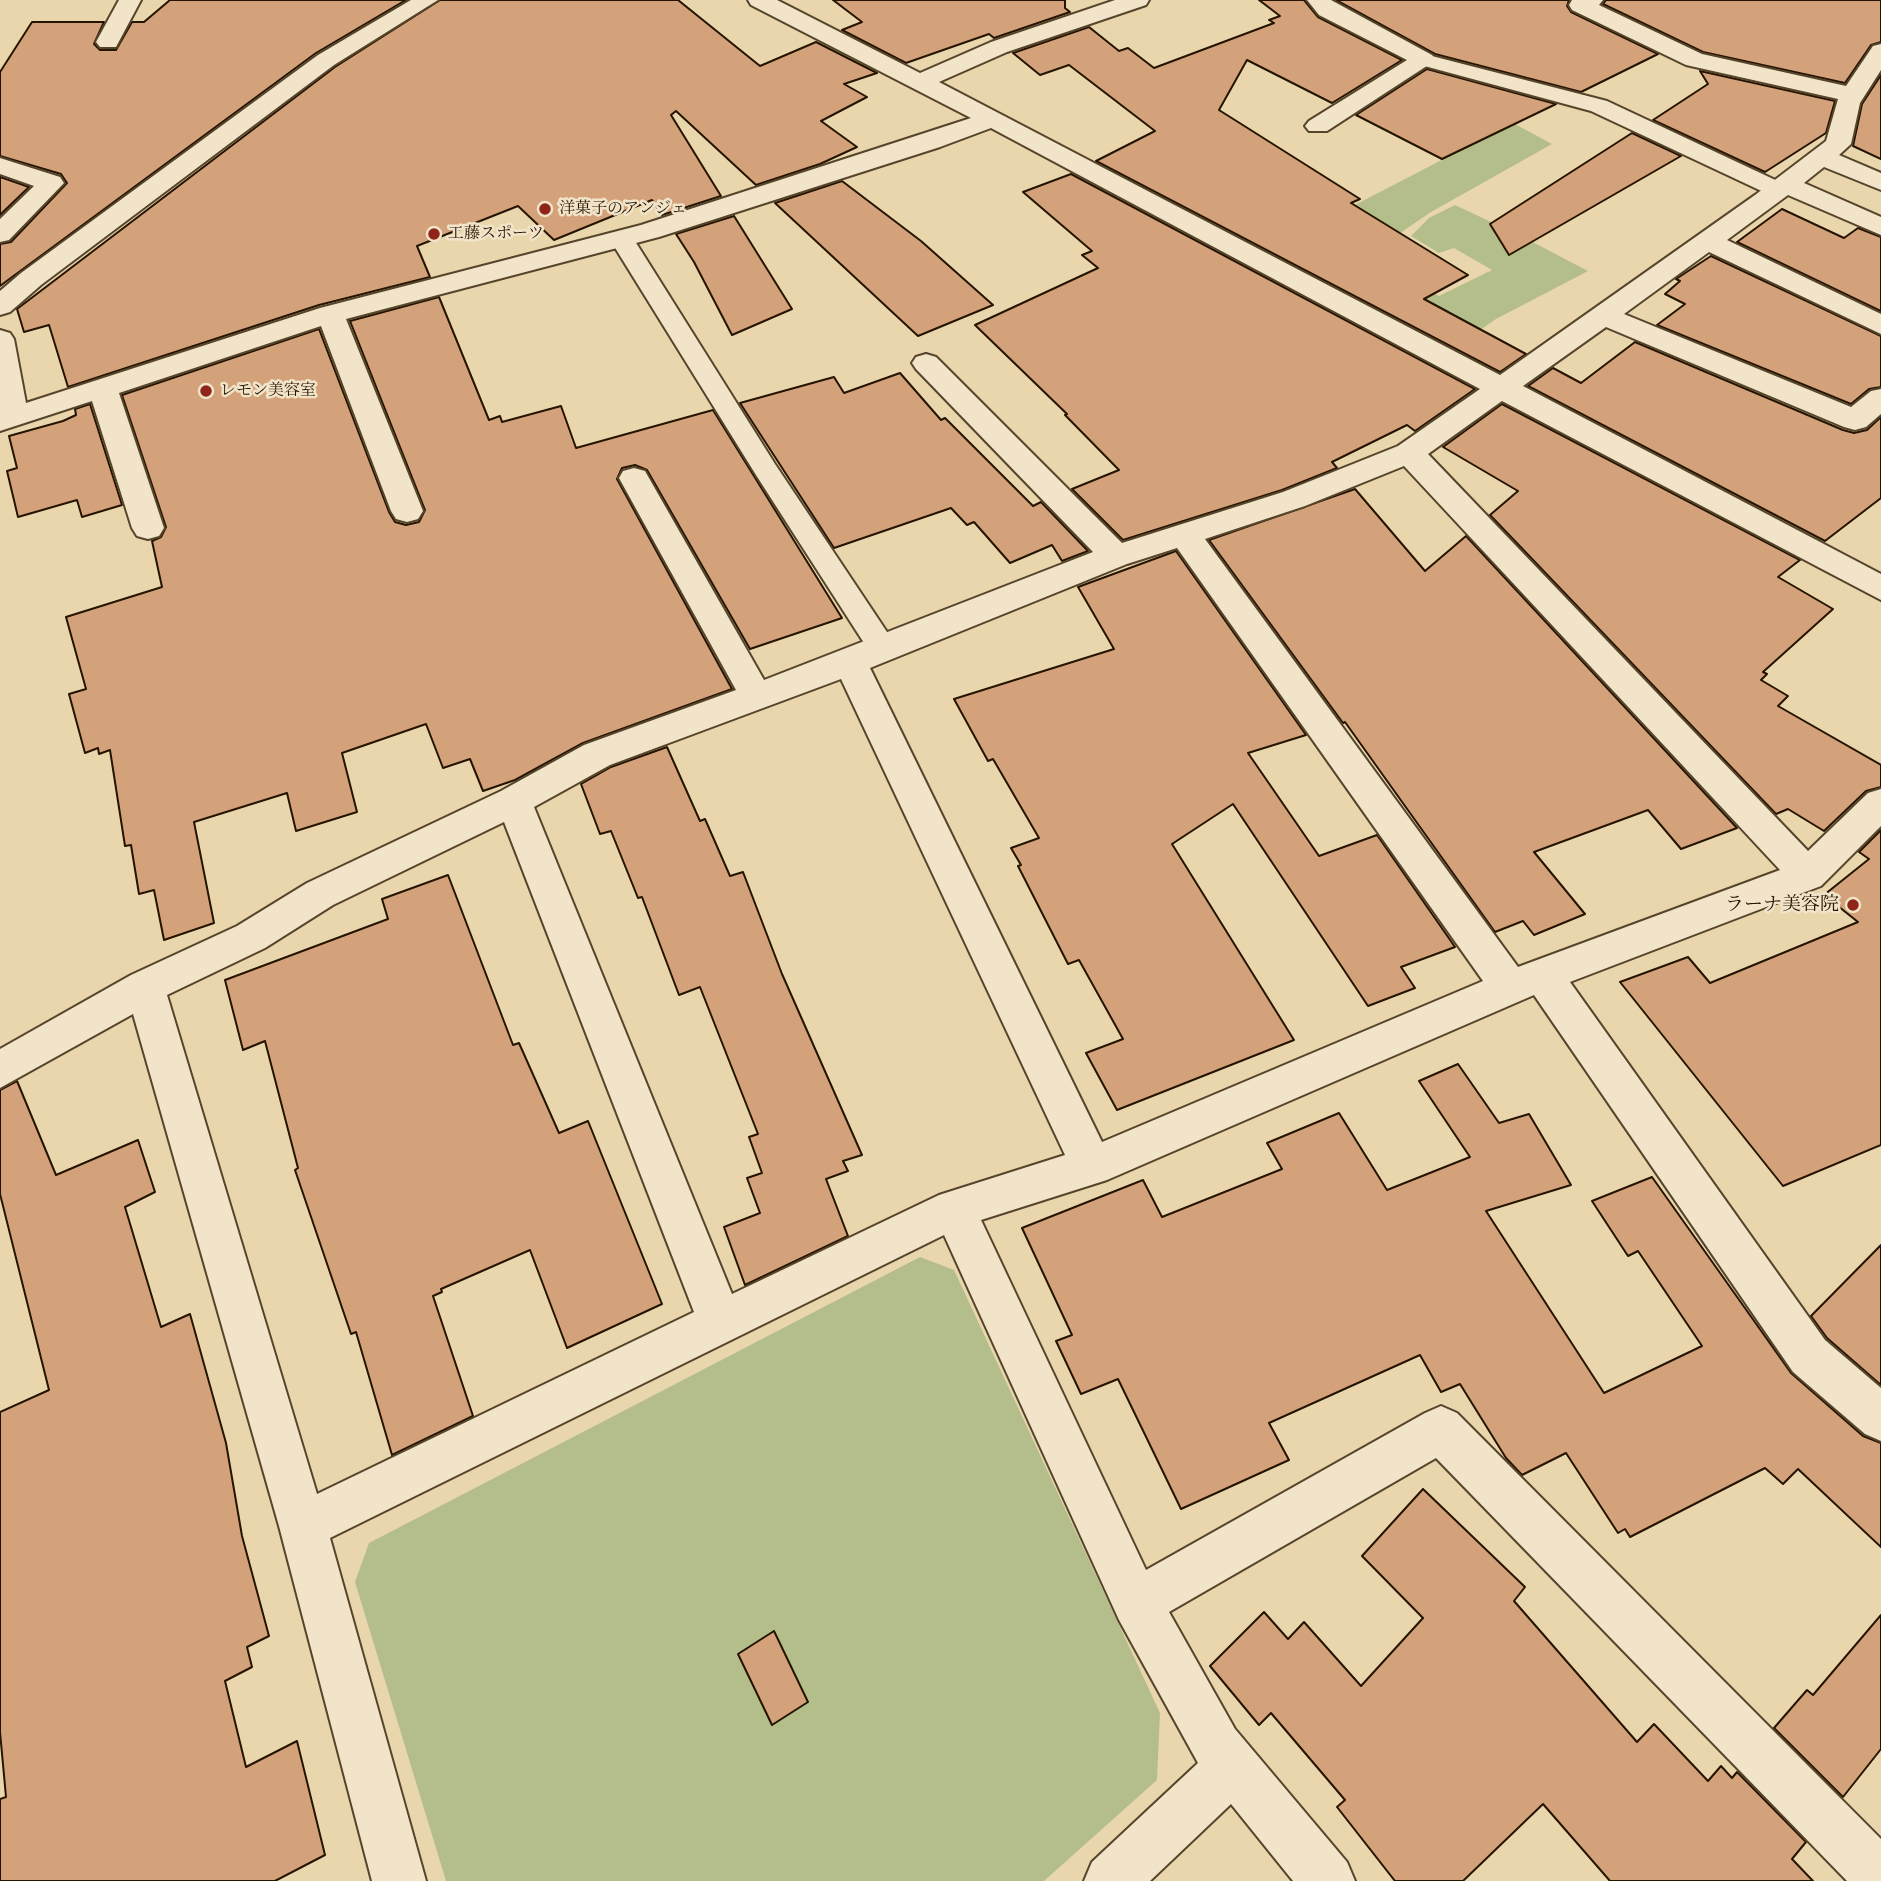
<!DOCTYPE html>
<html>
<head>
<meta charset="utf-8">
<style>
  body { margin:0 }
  canvas { display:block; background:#e9d6ac }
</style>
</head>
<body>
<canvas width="1881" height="1881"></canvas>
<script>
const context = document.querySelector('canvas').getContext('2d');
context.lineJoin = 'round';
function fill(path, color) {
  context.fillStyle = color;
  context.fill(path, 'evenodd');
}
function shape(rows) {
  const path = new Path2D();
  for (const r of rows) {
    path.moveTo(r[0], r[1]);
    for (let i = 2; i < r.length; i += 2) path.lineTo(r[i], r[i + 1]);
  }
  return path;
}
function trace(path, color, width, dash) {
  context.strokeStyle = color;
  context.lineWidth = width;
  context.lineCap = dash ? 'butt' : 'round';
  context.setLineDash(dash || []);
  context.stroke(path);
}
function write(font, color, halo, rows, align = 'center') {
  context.font = font + ' "IM FELL French Canon","Noto Serif JP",serif';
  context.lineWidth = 5;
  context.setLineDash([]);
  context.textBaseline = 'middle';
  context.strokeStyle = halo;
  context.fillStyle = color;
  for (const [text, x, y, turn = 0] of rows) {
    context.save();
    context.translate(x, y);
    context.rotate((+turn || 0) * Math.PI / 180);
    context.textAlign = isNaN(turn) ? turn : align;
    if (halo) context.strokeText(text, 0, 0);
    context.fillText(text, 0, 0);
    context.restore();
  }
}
const green = shape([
  [1513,123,1552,144,1431,212,1327,283,1272,248],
  [1455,205,1523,237,1588,271,1496,319,1461,343,1397,307,1430,291,1439,296,1492,270,1454,248,1439,253,1411,236,1429,218],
  [920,1257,954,1270,1160,1713,1157,1780,1044,1881,446,1881,355,1582,369,1543]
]);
const building = shape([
  [170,0,406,0,316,53,0,286,0,244,11,242,67,183,61,174,0,156,0,72,32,22,104,22,94,44,100,50,116,50,132,22,144,22,170,0],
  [440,0,678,0,760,66,816,42,877,73,844,84,867,97,821,121,857,147,820,164,756,185,676,111,671,115,721,196,662,215,652,200,554,240,518,206,417,246,430,277,319,305,68,387,49,325,24,332,17,309,335,67,440,0],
  [833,0,1065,0,1065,8,1070,12,994,38,989,34,906,63,842,30,862,22,833,0],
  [1259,0,1304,0,1318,17,1402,60,1332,103,1247,60,1219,110,1360,199,1351,203,1468,275,1424,299,1526,354,1500,372,1096,161,1155,131,1069,65,1040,75,1013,53,1089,27,1119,51,1128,48,1154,68,1274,23,1269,20,1280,16,1259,0],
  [1336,0,1569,0,1567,6,1571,12,1658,54,1581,92,1435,54,1336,0],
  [1606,0,1881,0,1881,42,1871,45,1845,83,1703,52,1603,4,1606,0],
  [1427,69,1556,104,1442,159,1356,115,1427,69],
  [1700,71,1835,101,1826,133,1765,172,1653,120,1708,84,1700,71],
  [1881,75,1881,159,1853,146,1862,104,1881,75],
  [1632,133,1681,156,1509,255,1490,224,1632,133],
  [1071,174,1475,389,1415,431,1407,425,1332,462,1337,468,1282,490,1123,540,1072,489,1119,470,1065,415,1067,414,975,325,1098,268,1082,255,1092,251,1023,192,1071,174],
  [0,177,29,187,0,215,0,177],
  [842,181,921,241,993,305,918,336,775,203,842,181],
  [1782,209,1844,238,1858,228,1881,237,1881,311,1737,242,1782,209],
  [734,216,792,309,732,335,694,262,676,234,734,216],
  [1711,256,1881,336,1881,387,1869,389,1851,404,1657,325,1685,304,1665,294,1680,281,1676,279,1711,256],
  [439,297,489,420,500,416,502,422,561,406,576,448,713,410,842,618,750,649,647,470,635,465,622,468,617,479,732,689,583,743,515,780,483,791,470,759,443,768,426,724,342,753,357,812,296,831,287,793,194,822,214,923,164,940,154,890,139,894,131,845,125,846,110,750,99,754,98,748,85,753,69,694,86,689,66,617,162,587,152,541,161,537,166,527,122,395,319,329,389,512,395,522,406,525,419,522,425,510,350,321,439,297],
  [1635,342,1843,430,1854,433,1867,430,1881,417,1881,498,1825,541,1528,386,1553,368,1581,383,1635,342],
  [900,373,941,420,945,418,1033,506,1041,502,1088,551,1062,561,1052,545,1010,563,974,522,967,525,951,508,834,548,740,403,834,377,844,393,900,373],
  [90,404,122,505,82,517,77,500,18,517,7,471,17,468,9,436,63,421,76,415,75,409,90,404],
  [1502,404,1800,560,1778,577,1833,609,1763,672,1767,674,1761,680,1788,696,1778,706,1881,765,1881,787,1866,791,1824,831,1788,809,1776,814,1490,515,1518,491,1443,447,1502,404],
  [1355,489,1425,571,1466,536,1737,828,1681,849,1648,810,1534,852,1585,914,1534,935,1523,921,1495,932,1345,722,1343,723,1209,540,1355,489],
  [1176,551,1306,735,1248,753,1319,856,1377,835,1455,947,1401,967,1415,988,1368,1006,1233,804,1172,844,1294,1040,1117,1110,1086,1053,1123,1039,1079,960,1068,964,1018,866,1021,865,1011,848,1039,838,993,759,988,761,954,699,1114,649,1078,587,1176,551],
  [667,747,700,821,705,819,730,876,743,872,782,974,862,1155,843,1161,848,1171,826,1179,848,1236,745,1285,724,1227,760,1213,747,1178,762,1173,749,1137,758,1134,700,987,679,995,642,897,638,898,611,831,600,834,581,784,611,767,667,747],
  [1881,830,1881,1145,1783,1186,1620,982,1688,957,1710,983,1858,922,1824,895,1869,859,1859,852,1881,830],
  [448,875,513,1045,519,1043,559,1133,588,1121,662,1304,567,1348,530,1250,441,1289,442,1292,433,1296,473,1416,392,1455,356,1332,351,1334,295,1170,298,1168,265,1041,243,1050,225,980,388,919,382,899,448,875],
  [1458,1064,1499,1123,1529,1114,1571,1185,1486,1211,1604,1393,1702,1346,1638,1251,1628,1256,1592,1201,1652,1177,1791,1373,1863,1436,1881,1443,1881,1547,1798,1469,1783,1484,1765,1468,1630,1537,1625,1529,1618,1533,1566,1453,1522,1475,1506,1458,1460,1384,1441,1392,1420,1355,1269,1423,1289,1460,1181,1509,1118,1379,1081,1394,1056,1341,1072,1335,1022,1228,1143,1180,1162,1217,1282,1169,1267,1143,1339,1113,1387,1190,1470,1157,1419,1081,1458,1064],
  [17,1081,56,1175,138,1140,155,1192,125,1207,161,1327,190,1314,226,1443,242,1536,269,1636,247,1647,252,1667,225,1681,246,1767,297,1741,325,1855,275,1881,0,1881,0,1799,6,1797,0,1732,0,1412,49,1390,0,1194,0,1090,17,1081],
  [1881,1245,1881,1385,1827,1338,1811,1316,1881,1245],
  [1423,1489,1525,1587,1514,1601,1637,1742,1654,1724,1708,1781,1721,1766,1732,1778,1737,1772,1806,1842,1792,1859,1813,1881,1610,1881,1543,1804,1463,1881,1395,1881,1337,1807,1345,1800,1271,1713,1259,1725,1210,1666,1264,1612,1288,1639,1304,1622,1361,1686,1423,1618,1362,1556,1423,1489],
  [1881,1615,1881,1749,1843,1797,1774,1728,1807,1690,1813,1695,1881,1615],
  [774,1631,808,1702,772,1725,738,1654,774,1631]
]);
const lane = shape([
  [1424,54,1607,101,1786,185,1789,190,1786,195,1770,195,1591,111,1417,64,1414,60,1424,54],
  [621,231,629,233,633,238,775,464,893,641,898,649,893,657,883,660,873,657,756,475,609,238,613,233,621,231]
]);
const street = shape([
  [119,0,141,0,116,47,100,47,96,42,119,0],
  [411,0,438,0,334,65,41,285,10,312,0,315,0,291,21,273,318,55,411,0],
  [748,0,777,0,920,73,991,42,1115,0,1149,0,1146,5,1007,52,939,82,1500,375,1755,195,1826,141,1838,99,1686,65,1572,10,1569,5,1572,0,1603,0,1599,5,1702,54,1846,86,1873,46,1881,44,1881,70,1860,103,1851,144,1839,155,1881,173,1881,190,1824,167,1804,183,1881,217,1881,235,1788,195,1727,240,1881,314,1881,334,1709,252,1624,314,1851,407,1871,391,1881,389,1881,414,1866,427,1855,430,1844,427,1606,327,1523,386,1881,574,1881,600,1502,401,1428,454,1808,851,1868,793,1881,789,1881,826,1821,886,1570,982,1825,1340,1881,1388,1881,1441,1865,1434,1793,1372,1534,995,1107,1180,981,1220,1146,1570,1425,1413,1441,1406,1457,1413,1881,1839,1881,1881,1847,1881,1436,1458,1169,1612,1235,1729,1347,1862,1355,1881,1293,1881,1231,1804,1150,1881,1084,1881,1092,1862,1198,1763,1119,1620,944,1235,330,1538,426,1881,372,1881,279,1526,133,1014,0,1088,0,1049,131,975,237,926,307,883,501,791,584,745,736,690,619,478,623,471,634,468,645,471,764,680,1093,552,916,369,912,363,916,357,926,354,936,357,1122,543,1283,492,1398,446,1480,389,991,128,940,147,659,237,346,319,423,511,418,519,407,522,396,519,391,511,321,326,119,393,164,528,159,536,148,539,137,536,132,528,92,401,0,431,0,330,10,333,14,339,26,403,320,308,641,225,971,118,751,5,748,0],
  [1404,466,1780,870,1518,967,1205,539,1305,506,1404,466],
  [1177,548,1483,981,1102,1142,870,668,1127,564,1177,548],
  [841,679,1065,1155,939,1195,732,1294,534,807,610,765,841,679],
  [504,822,694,1312,317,1494,167,995,265,948,333,905,504,822],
  [1307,0,1331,0,1432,55,1436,60,1327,131,1309,131,1305,126,1309,121,1407,60,1319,15,1307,0],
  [0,158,60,177,64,183,9,240,0,242,0,219,34,186,0,174,0,158]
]);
const markers = [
  [545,209,7,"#8f2418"],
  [434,234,7,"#8f2418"],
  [206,391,7,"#8f2418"],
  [1853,905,7,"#8f2418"]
];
const farPoinames = [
  ["洋菓子のアンジェ",559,209],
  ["工藤スポーツ",448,234],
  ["レモン美容室",220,391]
];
const poiNames = [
  ["ラーナ美容院",1839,905]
];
fill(green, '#b4be8b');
fill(building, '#d4a27a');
trace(building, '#251400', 2);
trace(lane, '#56442b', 4);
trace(street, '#56442b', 4);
fill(lane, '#f1e4c9');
fill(street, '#f1e4c9');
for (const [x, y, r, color] of markers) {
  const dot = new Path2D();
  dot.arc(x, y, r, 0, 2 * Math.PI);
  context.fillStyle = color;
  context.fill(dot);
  trace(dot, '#f1e4c9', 2.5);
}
write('16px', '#251400', '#f1e4c9', farPoinames, 'left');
write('19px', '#251400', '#f1e4c9', poiNames, 'right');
</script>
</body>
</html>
